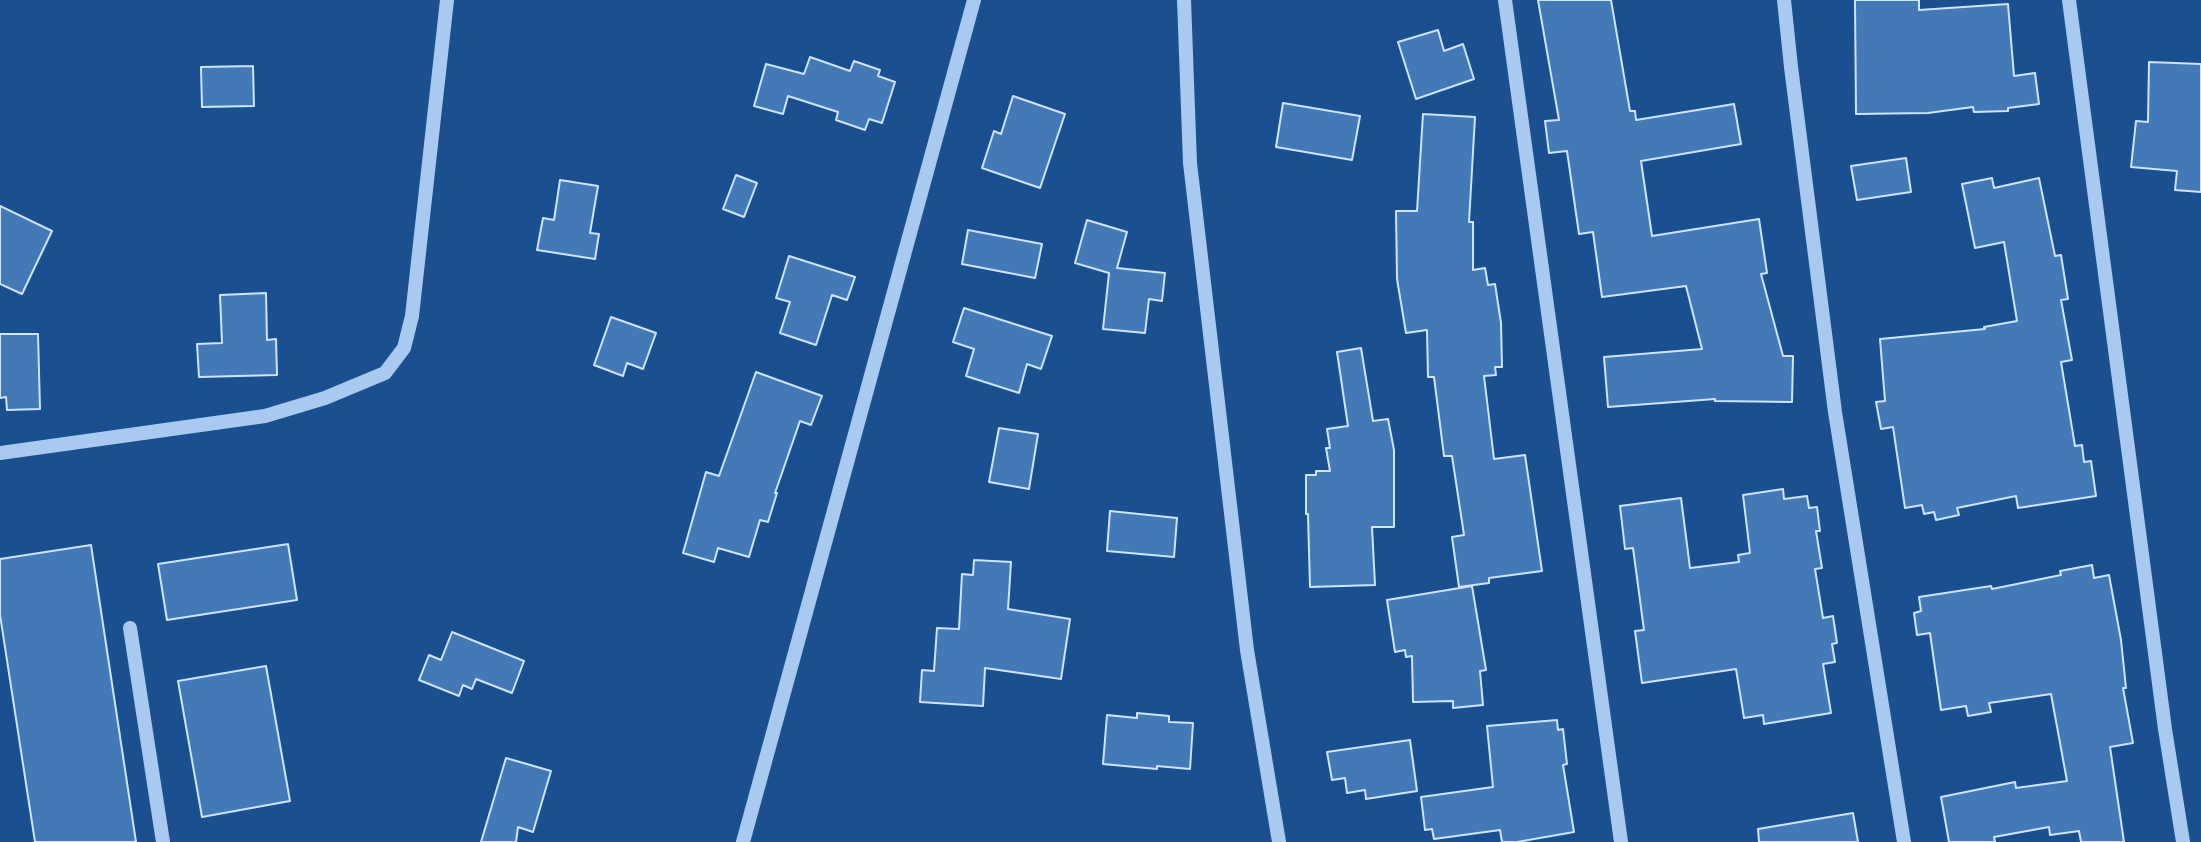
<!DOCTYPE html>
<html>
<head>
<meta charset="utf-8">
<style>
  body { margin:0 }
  canvas { display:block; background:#1b4f8f }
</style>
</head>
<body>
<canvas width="2201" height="842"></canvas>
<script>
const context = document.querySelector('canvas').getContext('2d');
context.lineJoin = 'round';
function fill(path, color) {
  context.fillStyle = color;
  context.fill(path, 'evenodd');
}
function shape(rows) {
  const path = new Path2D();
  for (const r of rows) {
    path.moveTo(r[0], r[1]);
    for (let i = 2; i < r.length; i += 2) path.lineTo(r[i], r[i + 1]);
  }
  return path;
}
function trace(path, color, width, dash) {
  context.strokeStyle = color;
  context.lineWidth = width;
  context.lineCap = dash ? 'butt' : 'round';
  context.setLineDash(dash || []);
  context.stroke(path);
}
const building = shape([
  [1538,0,1611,0,1630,111,1635,111,1636,120,1734,104,1741,144,1641,161,1652,236,1759,219,1767,273,1761,274,1783,356,1793,356,1792,402,1715,401,1715,399,1608,407,1604,357,1702,349,1686,286,1602,297,1593,232,1579,234,1567,151,1549,153,1545,121,1559,120,1538,0],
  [1855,0,1919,0,1919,10,2008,4,2014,76,2035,73,2039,104,2008,108,2008,111,1974,112,1973,107,1928,113,1856,114,1855,0],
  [1438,30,1444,51,1463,44,1474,79,1416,99,1398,42,1438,30],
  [810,57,850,71,854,61,880,70,878,76,895,82,882,123,869,119,865,130,836,120,838,112,788,96,783,114,754,106,766,64,804,74,810,57],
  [2149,62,2201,64,2201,192,2175,190,2177,171,2131,167,2136,121,2148,122,2149,62],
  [253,66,254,106,202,107,201,67,253,66],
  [1013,96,1065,114,1040,188,982,168,994,131,1001,134,1013,96],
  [1283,103,1360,116,1352,160,1276,147,1283,103],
  [1423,114,1475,117,1469,222,1473,222,1473,270,1485,268,1488,285,1495,284,1501,323,1502,367,1495,367,1496,375,1484,376,1494,459,1525,455,1542,571,1489,578,1489,583,1459,587,1452,537,1464,535,1452,456,1444,456,1434,377,1428,377,1427,330,1406,333,1397,279,1396,211,1417,211,1423,114],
  [1906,158,1911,192,1857,200,1851,166,1906,158],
  [736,175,757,183,744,217,723,209,736,175],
  [1992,178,1994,188,2039,178,2055,256,2061,255,2068,299,2061,300,2072,360,2061,362,2075,446,2082,445,2084,462,2091,461,2096,496,2018,508,2016,496,1957,508,1959,515,1936,520,1934,512,1924,514,1922,505,1905,508,1893,427,1881,429,1876,402,1885,401,1880,339,1985,329,1984,327,2017,321,2004,242,1975,248,1962,184,1992,178],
  [560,180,598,186,590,233,599,234,595,259,537,250,543,218,554,220,560,180],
  [0,206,52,231,22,294,0,284,0,206],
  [1087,220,1127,232,1117,268,1165,273,1162,301,1149,299,1145,333,1103,329,1109,273,1075,263,1087,220],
  [968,230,1042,244,1035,278,962,264,968,230],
  [789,256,855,277,847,300,832,295,816,345,780,333,790,302,776,298,789,256],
  [266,293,267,340,276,339,277,375,199,377,197,344,222,343,220,295,266,293],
  [964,308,1052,336,1041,369,1027,364,1019,393,966,376,974,349,953,342,964,308],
  [611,317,656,333,643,369,627,363,623,376,594,365,611,317],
  [0,334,38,334,40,409,7,410,6,397,0,398,0,334],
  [1361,348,1373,421,1388,419,1394,450,1394,527,1372,527,1375,585,1310,587,1308,514,1306,514,1306,475,1316,475,1316,471,1330,471,1326,448,1330,448,1327,429,1348,426,1337,352,1361,348],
  [756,372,822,396,811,425,800,421,775,493,777,493,768,522,760,520,749,557,718,548,714,562,683,553,706,472,719,476,756,372],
  [999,428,1038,434,1029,489,989,482,999,428],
  [1783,489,1784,499,1807,496,1809,508,1817,507,1820,531,1816,531,1822,568,1815,569,1823,618,1833,616,1837,643,1832,644,1835,662,1823,664,1831,713,1764,724,1763,715,1744,718,1736,669,1642,683,1635,631,1644,630,1633,548,1625,549,1620,506,1681,498,1690,568,1739,562,1738,555,1750,553,1743,495,1783,489],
  [1110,511,1177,518,1174,557,1107,551,1110,511],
  [288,544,297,600,167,620,158,564,288,544],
  [91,545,136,842,35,842,0,615,0,559,91,545],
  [974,560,1011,562,1008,609,1070,619,1061,679,985,668,983,706,920,702,922,670,934,671,937,628,959,629,962,574,973,575,974,560],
  [2092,565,2094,578,2109,575,2121,640,2126,688,2123,688,2133,743,2110,747,2124,842,2081,842,2079,831,2050,835,2049,827,1994,837,1995,842,1949,842,1941,797,2015,782,2016,788,2067,781,2051,694,1989,703,1991,712,1968,716,1966,706,1941,710,1930,633,1917,635,1914,613,1921,611,1919,597,1991,586,1992,589,2061,575,2060,571,2092,565],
  [1472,586,1486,670,1480,671,1483,705,1453,708,1453,701,1413,702,1412,656,1406,657,1405,650,1395,652,1387,600,1472,586],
  [452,632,524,661,512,693,476,679,472,689,463,685,459,696,419,680,429,655,441,660,452,632],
  [266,666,290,801,202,817,178,681,266,666],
  [1137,713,1169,716,1169,722,1193,723,1190,769,1157,766,1157,769,1103,764,1107,715,1137,718,1137,713],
  [1557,720,1558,730,1563,729,1567,764,1563,765,1574,832,1517,842,1502,842,1500,830,1434,839,1432,829,1425,830,1421,797,1493,787,1487,726,1557,720],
  [1410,740,1417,791,1366,799,1365,790,1347,793,1345,778,1332,780,1327,752,1410,740],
  [506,758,551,771,533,832,518,827,516,842,481,842,506,758],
  [1853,813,1858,842,1759,842,1758,829,1853,813]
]);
const minor = shape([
  [1184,0,1190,163,1247,650,1279,842],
  [1505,0,1621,842],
  [1784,0,1791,67,1835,412,1904,842],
  [2069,0,2165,729,2183,842],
  [0,453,265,416,325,398,385,373,404,348,412,316,447,0],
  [130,628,163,842],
  [743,842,974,0]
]);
fill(building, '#4478b7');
trace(building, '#cfe3fa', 2);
trace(minor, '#a9c9ee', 14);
</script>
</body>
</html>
